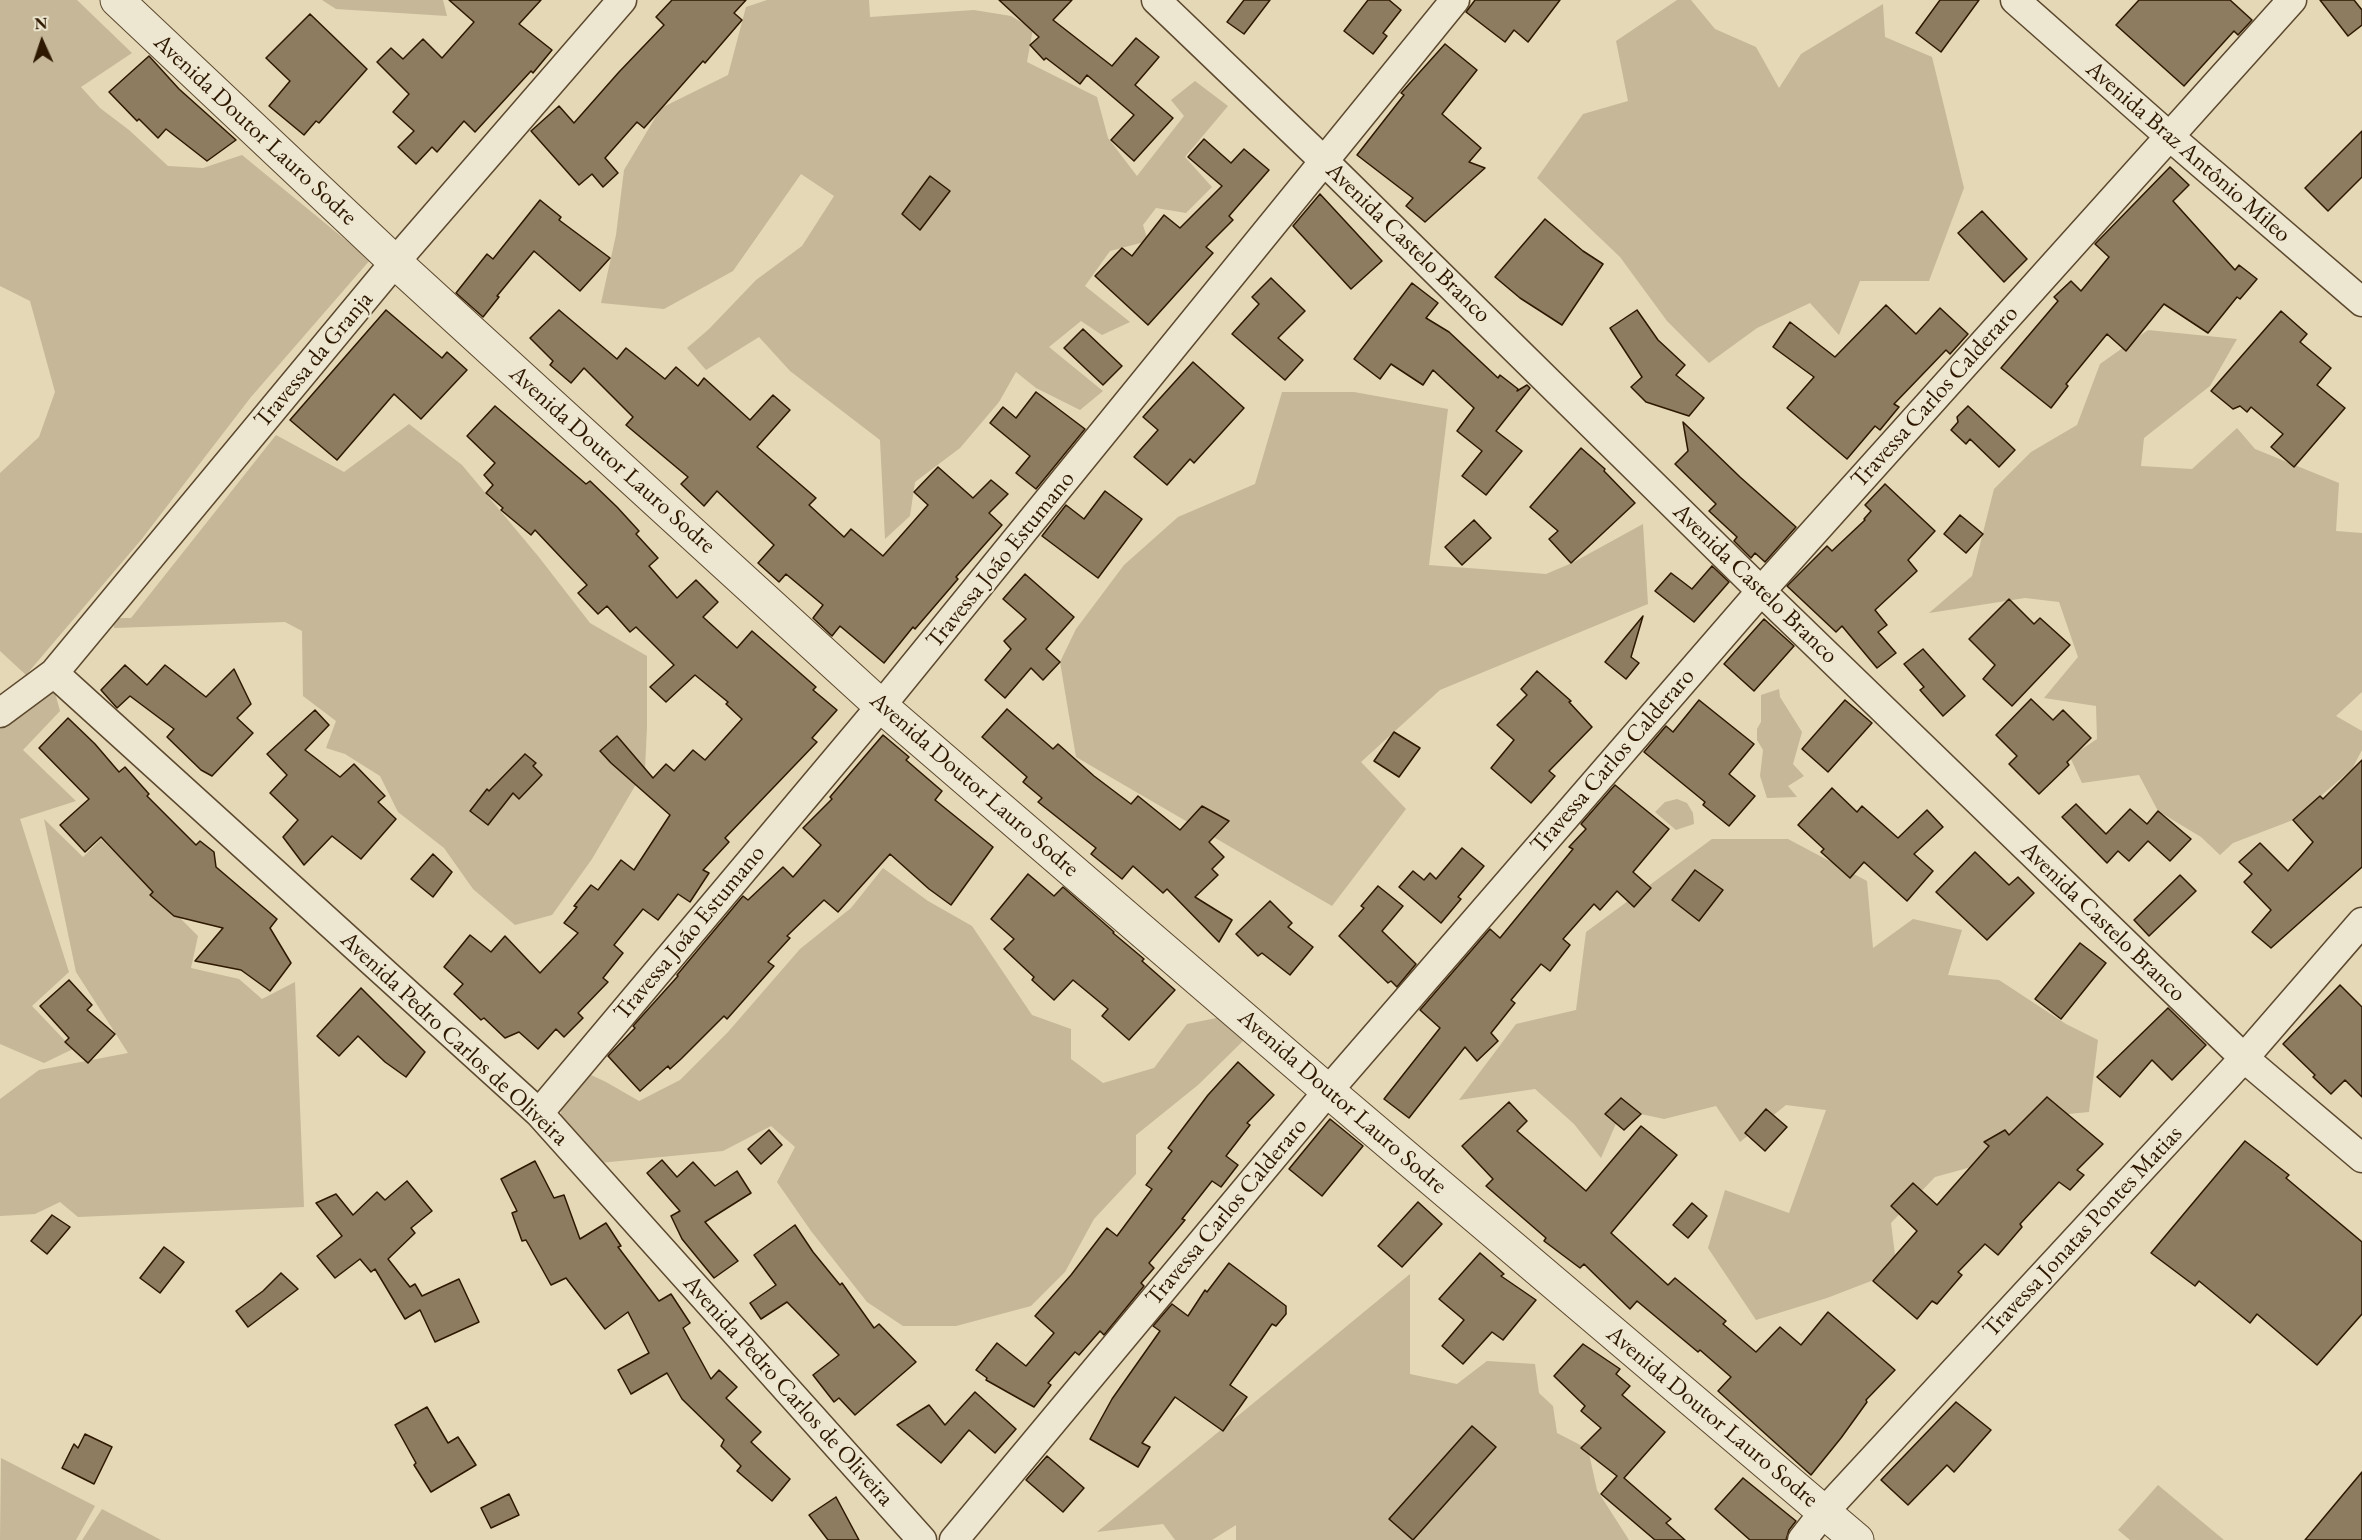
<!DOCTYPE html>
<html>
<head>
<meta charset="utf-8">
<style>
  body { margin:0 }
  #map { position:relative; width:2362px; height:1540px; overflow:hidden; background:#e4d8b6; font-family:"EB Garamond",serif }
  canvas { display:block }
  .north { position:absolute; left:12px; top:12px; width:60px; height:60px; -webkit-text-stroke:4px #ede6d0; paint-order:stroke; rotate:357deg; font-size:16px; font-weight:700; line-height:24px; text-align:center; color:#2e1800 }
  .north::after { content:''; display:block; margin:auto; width:21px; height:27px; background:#2e1800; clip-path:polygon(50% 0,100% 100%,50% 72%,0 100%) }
</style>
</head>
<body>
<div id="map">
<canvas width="2362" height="1540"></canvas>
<div class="north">N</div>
</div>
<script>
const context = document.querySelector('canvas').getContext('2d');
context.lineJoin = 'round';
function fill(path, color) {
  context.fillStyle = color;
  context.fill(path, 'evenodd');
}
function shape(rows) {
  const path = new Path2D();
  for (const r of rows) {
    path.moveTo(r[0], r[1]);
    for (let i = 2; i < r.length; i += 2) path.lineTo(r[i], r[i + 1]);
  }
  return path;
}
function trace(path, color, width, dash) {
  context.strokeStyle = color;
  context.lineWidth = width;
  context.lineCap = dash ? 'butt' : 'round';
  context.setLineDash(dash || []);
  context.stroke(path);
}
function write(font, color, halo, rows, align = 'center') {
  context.font = font + ' "EB Garamond",serif';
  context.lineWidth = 4.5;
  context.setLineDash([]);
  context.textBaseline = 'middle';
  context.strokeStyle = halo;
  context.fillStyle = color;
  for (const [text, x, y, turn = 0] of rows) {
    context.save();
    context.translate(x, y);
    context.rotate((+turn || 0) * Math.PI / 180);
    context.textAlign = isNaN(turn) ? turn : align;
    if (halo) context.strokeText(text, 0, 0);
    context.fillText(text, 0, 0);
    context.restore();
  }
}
const green = shape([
  [0,0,77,0,132,53,81,87,100,108,129,130,168,166,203,168,242,155,370,260,251,397,141,540,26,675,0,651,0,473,39,437,55,392,30,301,0,286],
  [322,0,443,0,447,16,336,9],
  [767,0,869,0,870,17,974,10,1011,16,1033,29,1027,62,1097,97,1108,138,1137,176,1184,116,1171,100,1195,81,1228,106,1185,157,1212,187,1186,213,1156,208,1143,225,1148,241,1110,251,1085,286,1130,322,1102,335,1081,321,1049,347,1103,391,1080,410,1036,388,1016,372,999,402,960,448,915,482,910,516,885,539,880,440,790,371,759,337,706,370,687,348,709,329,756,280,802,246,834,196,801,174,733,271,664,309,601,303,616,235,624,170,661,108,728,75,746,7],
  [1677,0,1691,0,1715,29,1756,47,1779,88,1801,54,1883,4,1885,37,1932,57,1964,188,1929,281,1860,281,1839,335,1810,303,1757,328,1709,363,1667,321,1620,257,1537,178,1583,114,1628,101,1616,41],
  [2148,330,2237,339,2210,386,2144,438,2141,466,2192,469,2237,428,2255,449,2339,483,2336,531,2362,533,2362,692,2336,716,2362,731,2362,750,2352,769,2293,820,2233,843,2220,855,2201,837,2158,811,2139,775,2082,783,2070,757,2097,739,2096,706,2044,698,2078,657,2059,602,2025,598,1929,613,1972,576,1994,489,2031,452,2077,425,2100,364],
  [1282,392,1354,392,1448,409,1429,565,1546,574,1572,563,1643,524,1648,604,1440,690,1361,762,1406,809,1332,906,1076,757,1060,662,1076,629,1124,565,1178,517,1255,484],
  [409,424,462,465,538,556,590,623,647,656,647,727,645,769,592,859,552,915,515,925,473,889,444,848,398,812,380,776,345,754,326,748,336,721,303,696,302,631,285,622,114,628,113,618,131,618,276,435,344,472],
  [54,689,60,711,23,750,76,801,20,819,69,972,32,1006,73,1049,44,1063,0,1044,0,729],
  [1779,689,1780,697,1802,732,1793,764,1804,776,1788,786,1797,797,1767,798,1760,776,1763,750,1757,740,1757,729,1761,722,1761,695],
  [1677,799,1687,803,1693,813,1694,824,1676,830,1655,812,1665,802],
  [44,819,83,857,101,839,198,936,191,968,239,979,262,999,295,982,304,1207,78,1217,60,1202,35,1214,0,1216,0,1099,39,1070,128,1053,76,972],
  [1712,839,1788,839,1867,881,1873,948,1913,919,1962,930,1948,975,1999,980,2066,1024,2098,1040,2089,1112,2068,1114,1993,1161,1935,1177,1891,1223,1897,1271,1827,1298,1756,1320,1708,1248,1725,1190,1789,1213,1826,1110,1786,1105,1740,1142,1716,1106,1664,1119,1622,1110,1601,1158,1574,1124,1535,1089,1459,1100,1516,1024,1576,1010,1586,932],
  [883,868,928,901,972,926,1032,1015,1071,1029,1071,1059,1103,1083,1154,1068,1187,1024,1226,1016,1243,1041,1198,1085,1136,1135,1136,1174,1094,1219,1065,1272,1031,1306,956,1326,903,1326,867,1302,811,1231,777,1182,795,1147,771,1126,723,1151,589,1164,560,1130,562,1099,576,1068,606,1082,639,1101,680,1080,728,1032,800,949,851,908],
  [1410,1274,1410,1374,1457,1384,1487,1361,1535,1364,1539,1393,1553,1406,1557,1433,1588,1449,1597,1490,1629,1540,1236,1540,1236,1525,1212,1540,1175,1540,1163,1524,1097,1532],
  [1,1458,95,1506,76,1540,0,1540],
  [2158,1485,2224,1540,2130,1540,2118,1530],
  [102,1509,161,1540,82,1540]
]);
const building = shape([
  [449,0,541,0,519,24,552,50,533,73,531,71,475,132,464,121,437,152,432,147,416,164,398,147,414,131,393,112,409,94,377,62,391,48,403,59,423,39,442,58,474,22,449,0],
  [672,0,746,0,734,13,742,20,705,63,703,61,644,128,637,122,605,158,618,173,603,187,592,174,579,185,531,131,559,106,574,123,619,72,664,25,656,17,672,0],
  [999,0,1072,0,1053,20,1112,66,1136,38,1159,57,1135,85,1173,118,1134,161,1111,140,1134,115,1087,75,1080,84,1046,58,1044,60,1030,45,1039,37,999,0],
  [1244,0,1270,0,1244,34,1227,22,1244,0],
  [1368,0,1389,0,1401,10,1383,33,1387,36,1373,54,1344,31,1368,0],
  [1475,0,1560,0,1528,42,1514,30,1505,42,1466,12,1475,0],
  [1940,0,1979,0,1941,52,1916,33,1940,0],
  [2139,0,2230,0,2252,20,2238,35,2234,31,2184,86,2116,25,2139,0],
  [2320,0,2354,0,2362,10,2362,25,2348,36,2320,0],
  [310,14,367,69,319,123,316,121,304,135,269,106,290,81,266,58,310,14],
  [1445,44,1477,70,1442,114,1481,148,1469,162,1485,168,1425,222,1406,206,1413,198,1357,155,1404,95,1401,93,1445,44],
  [149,56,179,89,236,140,207,161,166,129,158,138,139,119,137,121,109,92,149,56],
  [2362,131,2362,177,2328,211,2305,188,2362,131],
  [1204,139,1231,163,1244,149,1269,170,1229,216,1233,220,1206,247,1213,253,1148,325,1095,276,1122,248,1132,256,1164,215,1180,228,1222,186,1188,157,1204,139],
  [2170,167,2189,185,2173,201,2235,270,2239,265,2257,279,2240,299,2237,297,2208,333,2164,304,2126,351,2107,334,2066,384,2068,386,2051,408,2001,368,2058,301,2054,297,2071,281,2081,291,2109,257,2095,244,2170,167],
  [930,176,950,191,920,230,902,214,930,176],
  [1320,194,1382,261,1351,289,1293,226,1320,194],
  [540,200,561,217,559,220,610,258,580,291,534,251,497,296,499,297,483,317,456,293,487,254,493,259,540,200],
  [1982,211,2027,259,2004,282,1958,233,1982,211],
  [1545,219,1583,251,1603,264,1562,325,1520,298,1495,277,1545,219],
  [1271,278,1305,311,1278,338,1303,360,1285,380,1232,334,1259,304,1252,297,1271,278],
  [1412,283,1438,303,1426,318,1449,332,1498,378,1500,375,1518,389,1517,391,1527,385,1530,388,1496,431,1522,451,1486,495,1462,476,1482,451,1457,431,1474,408,1433,370,1423,385,1391,364,1380,379,1354,359,1412,283],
  [1886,305,1916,334,1940,308,1968,334,1950,354,1946,350,1894,404,1899,407,1880,430,1875,426,1847,459,1787,408,1814,377,1773,347,1790,322,1835,357,1886,305],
  [386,310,442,358,447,352,467,370,421,419,394,394,337,460,290,420,386,310],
  [559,310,617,359,626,348,665,379,676,367,698,386,704,378,750,420,773,395,790,410,757,447,816,498,809,505,844,537,851,529,883,556,928,505,914,492,938,467,973,498,991,480,1008,494,989,513,1002,525,956,577,958,579,915,629,913,627,884,663,840,626,832,636,813,618,823,605,786,574,779,582,758,563,774,545,717,491,704,506,681,484,688,477,626,425,633,417,584,368,571,383,550,365,553,361,530,338,559,310],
  [1637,310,1658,340,1685,365,1676,375,1704,398,1689,416,1646,402,1631,387,1642,377,1610,328,1637,310],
  [2281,311,2307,334,2300,342,2331,368,2317,385,2345,408,2294,467,2271,447,2283,434,2251,407,2247,412,2240,406,2233,409,2211,391,2281,311],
  [1083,329,1122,366,1103,385,1064,348,1083,329],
  [1193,362,1244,408,1194,463,1190,459,1167,485,1134,457,1158,430,1143,417,1193,362],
  [1036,392,1085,429,1036,489,1016,473,1030,456,990,423,1003,407,1016,418,1036,392],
  [495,406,586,484,590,481,617,507,639,531,636,534,658,558,649,566,677,598,696,580,718,602,703,617,737,648,752,631,816,687,813,690,837,710,812,738,817,742,725,838,729,842,703,870,709,873,690,902,678,894,658,920,643,909,614,945,623,953,603,978,608,982,578,1013,583,1018,564,1037,556,1029,538,1049,519,1032,505,1038,484,1018,481,1020,454,994,463,984,444,967,470,935,491,952,505,936,540,973,578,933,564,923,577,907,574,906,591,885,598,890,621,860,634,870,670,815,611,763,600,751,617,736,653,778,666,764,674,771,693,750,705,760,742,719,726,704,728,702,695,675,666,702,650,687,674,665,636,627,630,632,607,606,598,614,578,593,587,585,535,530,531,535,501,510,503,508,486,493,493,485,484,475,495,463,467,436,495,406],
  [1968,406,2015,450,1999,467,1970,439,1966,444,1951,430,1958,422,1957,417,1968,406],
  [1683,422,1740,477,1796,527,1765,562,1755,553,1751,558,1734,541,1737,537,1709,511,1716,504,1675,464,1688,451,1683,422],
  [1581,448,1605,469,1604,471,1635,503,1571,563,1549,539,1558,531,1530,507,1581,448],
  [1885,484,1935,531,1908,560,1917,571,1875,610,1887,625,1878,632,1896,653,1877,668,1842,626,1836,632,1787,586,1827,546,1832,551,1865,520,1864,519,1871,511,1865,505,1885,484],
  [1105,491,1142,519,1098,578,1042,536,1066,505,1084,519,1105,491],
  [1960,515,1983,534,1966,553,1944,534,1960,515],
  [1474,520,1491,538,1462,565,1445,547,1474,520],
  [1712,566,1729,582,1694,622,1655,591,1671,573,1692,589,1712,566],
  [1025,574,1074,617,1046,649,1060,662,1043,680,1031,668,1005,698,985,680,1011,649,1004,641,1026,619,1003,599,1025,574],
  [2009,599,2034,624,2040,618,2070,645,2012,706,1983,679,1995,665,1969,639,2009,599],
  [1643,616,1631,657,1639,663,1626,679,1605,662,1643,616],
  [1764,619,1794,646,1754,691,1724,664,1764,619],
  [1923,649,1965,696,1943,716,1920,690,1924,687,1904,664,1923,649],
  [125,665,147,685,165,665,206,697,234,669,251,704,237,718,253,733,212,776,201,770,167,737,174,729,130,696,117,708,101,690,125,665],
  [1537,671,1571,701,1569,702,1592,727,1549,771,1555,776,1531,803,1491,768,1514,740,1497,725,1527,695,1521,689,1537,671],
  [2031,699,2053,720,2063,710,2091,738,2067,762,2069,765,2039,794,2009,764,2017,756,1996,735,2031,699],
  [1699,700,1754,744,1729,774,1755,796,1729,826,1703,805,1705,802,1644,752,1666,726,1673,732,1699,700],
  [1845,700,1872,723,1828,772,1802,749,1845,700],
  [1007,709,1053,749,1058,744,1094,776,1131,804,1138,796,1180,830,1202,806,1229,821,1209,842,1224,857,1212,869,1218,875,1195,897,1232,920,1219,942,1167,889,1163,893,1133,866,1122,879,1091,854,1096,848,1038,802,1042,798,1023,782,1027,777,982,737,1007,709],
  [315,710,329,725,305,750,340,777,354,764,385,796,378,802,396,819,361,859,332,836,304,865,283,837,298,820,270,793,287,775,267,754,315,710],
  [68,718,95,744,119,772,125,767,149,794,147,796,196,845,200,841,214,852,216,867,277,919,270,928,291,963,270,991,241,970,195,961,223,928,174,916,150,895,153,892,101,837,85,852,60,825,89,799,39,748,68,718],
  [1394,732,1420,748,1399,777,1374,761,1394,732],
  [883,735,909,757,906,760,942,791,935,800,993,847,951,905,929,889,890,854,838,912,824,900,787,936,790,938,768,962,774,966,727,1019,724,1016,681,1059,670,1069,668,1066,640,1091,608,1056,635,1028,633,1026,678,976,677,975,743,896,748,900,783,867,793,877,821,845,803,828,832,799,830,797,883,735],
  [525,754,536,763,533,766,542,775,519,799,513,793,488,825,470,811,487,789,489,791,525,754],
  [2362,760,2362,867,2271,948,2252,932,2271,910,2244,882,2252,874,2239,862,2260,843,2288,871,2313,842,2293,820,2320,796,2323,799,2362,760],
  [1615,785,1669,829,1633,872,1651,888,1634,907,1617,891,1600,910,1594,904,1563,939,1570,945,1550,971,1541,964,1511,1000,1515,1003,1491,1033,1498,1041,1477,1061,1465,1047,1409,1118,1384,1099,1440,1028,1420,1010,1490,929,1500,938,1573,849,1569,847,1586,829,1581,824,1615,785],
  [1832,788,1857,812,1862,806,1898,838,1927,810,1943,827,1914,854,1933,871,1907,901,1864,862,1850,878,1821,852,1824,849,1798,825,1832,788],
  [2076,804,2106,834,2130,809,2147,824,2158,811,2191,839,2170,861,2148,841,2129,861,2118,851,2107,863,2062,817,2076,804],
  [1462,848,1484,866,1458,897,1461,899,1441,923,1399,887,1413,871,1424,880,1430,873,1436,879,1462,848],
  [1975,852,2009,885,2018,877,2034,893,1987,940,1936,892,1975,852],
  [433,854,452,872,433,897,411,879,433,854],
  [1695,870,1723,890,1699,921,1672,900,1695,870],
  [1028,874,1054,896,1063,887,1114,932,1113,933,1144,959,1142,961,1175,990,1129,1040,1102,1016,1108,1009,1073,980,1054,1000,1032,980,1034,977,1004,949,1014,939,991,919,1028,874],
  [2180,875,2196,891,2149,936,2134,920,2180,875],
  [1378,886,1403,906,1382,931,1416,964,1397,987,1391,981,1388,983,1339,936,1364,908,1361,906,1378,886],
  [1270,901,1292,923,1288,927,1313,947,1290,975,1262,953,1258,956,1236,934,1270,901],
  [2080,943,2106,963,2061,1019,2035,999,2080,943],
  [69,980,92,1005,87,1010,115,1034,88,1063,65,1042,69,1038,40,1006,69,980],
  [2340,985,2362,1007,2362,1097,2345,1080,2331,1094,2313,1077,2315,1075,2283,1044,2340,985],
  [361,988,425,1052,406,1077,385,1062,358,1036,339,1056,317,1036,361,988],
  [2168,1008,2206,1045,2172,1080,2152,1060,2120,1097,2097,1077,2168,1008],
  [1238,1062,1274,1095,1247,1123,1250,1125,1226,1156,1238,1165,1221,1187,1212,1181,1182,1219,1185,1220,1149,1263,1154,1268,1141,1283,1144,1286,1104,1335,1100,1331,1079,1355,1075,1352,1048,1383,1051,1385,1034,1407,986,1380,987,1378,976,1370,997,1343,1026,1366,1054,1333,1035,1316,1071,1275,1107,1228,1117,1236,1152,1189,1146,1185,1172,1151,1168,1148,1208,1095,1238,1062],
  [2047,1097,2103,1144,2077,1170,2084,1175,2070,1190,2059,1182,2020,1224,2022,1227,1998,1255,1985,1244,1958,1272,1962,1275,1937,1304,1932,1301,1917,1319,1873,1281,1917,1231,1891,1206,1913,1183,1937,1205,1989,1146,1984,1142,2005,1130,2009,1135,2047,1097],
  [1621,1098,1641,1114,1624,1130,1605,1114,1621,1098],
  [1509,1102,1527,1121,1517,1131,1586,1191,1641,1126,1677,1155,1611,1233,1668,1285,1675,1278,1726,1321,1723,1324,1756,1352,1780,1327,1801,1345,1828,1312,1895,1370,1866,1400,1867,1402,1841,1438,1811,1475,1718,1391,1731,1377,1700,1350,1698,1352,1637,1301,1630,1309,1584,1264,1580,1268,1544,1241,1546,1238,1486,1186,1493,1179,1462,1146,1509,1102],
  [1766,1109,1787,1127,1765,1151,1745,1133,1766,1109],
  [1330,1119,1363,1146,1322,1196,1289,1169,1330,1119],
  [769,1130,782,1145,761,1164,748,1149,769,1130],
  [2245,1141,2289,1175,2286,1178,2362,1242,2362,1314,2317,1365,2257,1314,2250,1323,2199,1281,2195,1286,2151,1253,2245,1141],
  [662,1160,677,1177,693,1162,715,1186,737,1171,751,1193,705,1222,738,1261,714,1278,682,1239,671,1216,680,1211,647,1173,662,1160],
  [535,1161,554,1198,564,1195,580,1239,606,1223,621,1246,618,1247,659,1301,671,1294,690,1323,683,1328,711,1379,719,1370,737,1387,726,1398,761,1432,751,1442,790,1479,772,1501,737,1471,741,1466,721,1446,724,1440,682,1399,667,1373,631,1394,618,1370,649,1353,628,1312,605,1329,566,1278,551,1285,526,1240,522,1241,512,1213,517,1211,501,1179,535,1161],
  [407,1181,432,1211,411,1228,415,1233,388,1259,410,1287,415,1284,422,1296,459,1279,479,1322,435,1342,420,1310,405,1319,375,1269,371,1272,360,1259,335,1278,317,1256,342,1236,316,1203,336,1194,353,1215,377,1192,385,1200,407,1181],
  [1418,1202,1442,1224,1402,1267,1378,1246,1418,1202],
  [1692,1203,1707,1216,1688,1238,1673,1225,1692,1203],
  [52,1215,70,1227,47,1254,31,1241,52,1215],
  [795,1225,813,1252,840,1285,842,1283,874,1328,879,1324,916,1362,855,1415,839,1398,834,1402,813,1375,839,1355,787,1302,761,1319,750,1303,776,1285,754,1255,795,1225],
  [164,1247,184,1262,160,1293,140,1278,164,1247],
  [1480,1253,1504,1274,1501,1276,1536,1300,1503,1340,1492,1332,1463,1364,1442,1346,1464,1320,1439,1299,1480,1253],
  [1229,1263,1286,1306,1286,1314,1276,1326,1272,1324,1230,1385,1247,1397,1223,1431,1175,1397,1142,1443,1150,1447,1138,1467,1090,1439,1112,1399,1160,1331,1153,1326,1172,1304,1188,1316,1205,1290,1207,1292,1229,1263],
  [281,1273,298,1289,248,1327,236,1311,263,1291,281,1273],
  [1583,1344,1620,1369,1616,1374,1630,1386,1622,1395,1665,1432,1624,1478,1671,1519,1666,1523,1685,1540,1655,1540,1601,1494,1617,1476,1581,1448,1601,1428,1581,1411,1585,1406,1554,1376,1583,1344],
  [975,1392,1016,1429,995,1453,969,1430,941,1463,897,1425,929,1405,945,1425,975,1392],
  [1956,1402,1991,1430,1954,1472,1947,1465,1908,1505,1881,1480,1956,1402],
  [427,1407,448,1443,458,1437,476,1465,431,1492,414,1465,416,1463,395,1425,427,1407],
  [1472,1426,1496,1447,1413,1540,1389,1519,1472,1426],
  [85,1434,112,1447,94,1484,62,1468,74,1444,78,1448,85,1434],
  [1047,1456,1084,1488,1063,1512,1026,1480,1047,1456],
  [2362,1472,2362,1540,2305,1540,2362,1472],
  [1743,1478,1796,1521,1789,1530,1786,1540,1750,1540,1715,1509,1743,1478],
  [509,1494,519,1515,491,1528,481,1508,509,1494],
  [836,1497,859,1540,828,1540,809,1515,836,1497]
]);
const minor = shape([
  [1156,0,1324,161,1761,591,2244,1058,2362,1158],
  [2015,0,2169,136,2362,302],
  [54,673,539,1113,922,1540],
  [0,713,54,673,395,262,622,0],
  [539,1113,881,706,1455,0],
  [954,1540,1328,1091,1761,591,2292,0],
  [1802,1540,1824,1512,2244,1058,2362,922]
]);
const tertiary = shape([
  [117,0,395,262,881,706,1328,1091,1857,1540]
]);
const streetNames = [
  ["Avenida Doutor Lauro Sodre",255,130,43],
  ["Avenida Braz Antônio Mileo",2188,152,41],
  ["Avenida Castelo Branco",1408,243,44],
  ["Travessa da Granja",314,360,-50],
  ["Travessa Carlos Calderaro",1935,397,-48],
  ["Avenida Doutor Lauro Sodre",612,460,42],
  ["Travessa João Estumano",1001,560,-51],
  ["Avenida Castelo Branco",1755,584,44],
  ["Travessa Carlos Calderaro",1613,761,-49],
  ["Avenida Doutor Lauro Sodre",974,785,41],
  ["Avenida Castelo Branco",2103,922,44],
  ["Travessa João Estumano",690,933,-50],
  ["Avenida Pedro Carlos de Oliveira",454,1039,43],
  ["Avenida Doutor Lauro Sodre",1342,1102,41],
  ["Travessa Carlos Calderaro",1227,1212,-50],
  ["Travessa Jonatas Pontes Matias",2083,1232,-47],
  ["Avenida Pedro Carlos de Oliveira",788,1391,48],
  ["Avenida Doutor Lauro Sodre",1712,1417,40]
];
fill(green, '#c5b797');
fill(building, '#8d7c5f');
trace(building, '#2e1800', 1.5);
trace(minor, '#5c482e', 31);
trace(tertiary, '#5c482e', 35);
trace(minor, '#ede6d0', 28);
trace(tertiary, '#ede6d0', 33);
write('24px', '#2e1800', '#ede6d0', streetNames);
</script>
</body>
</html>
